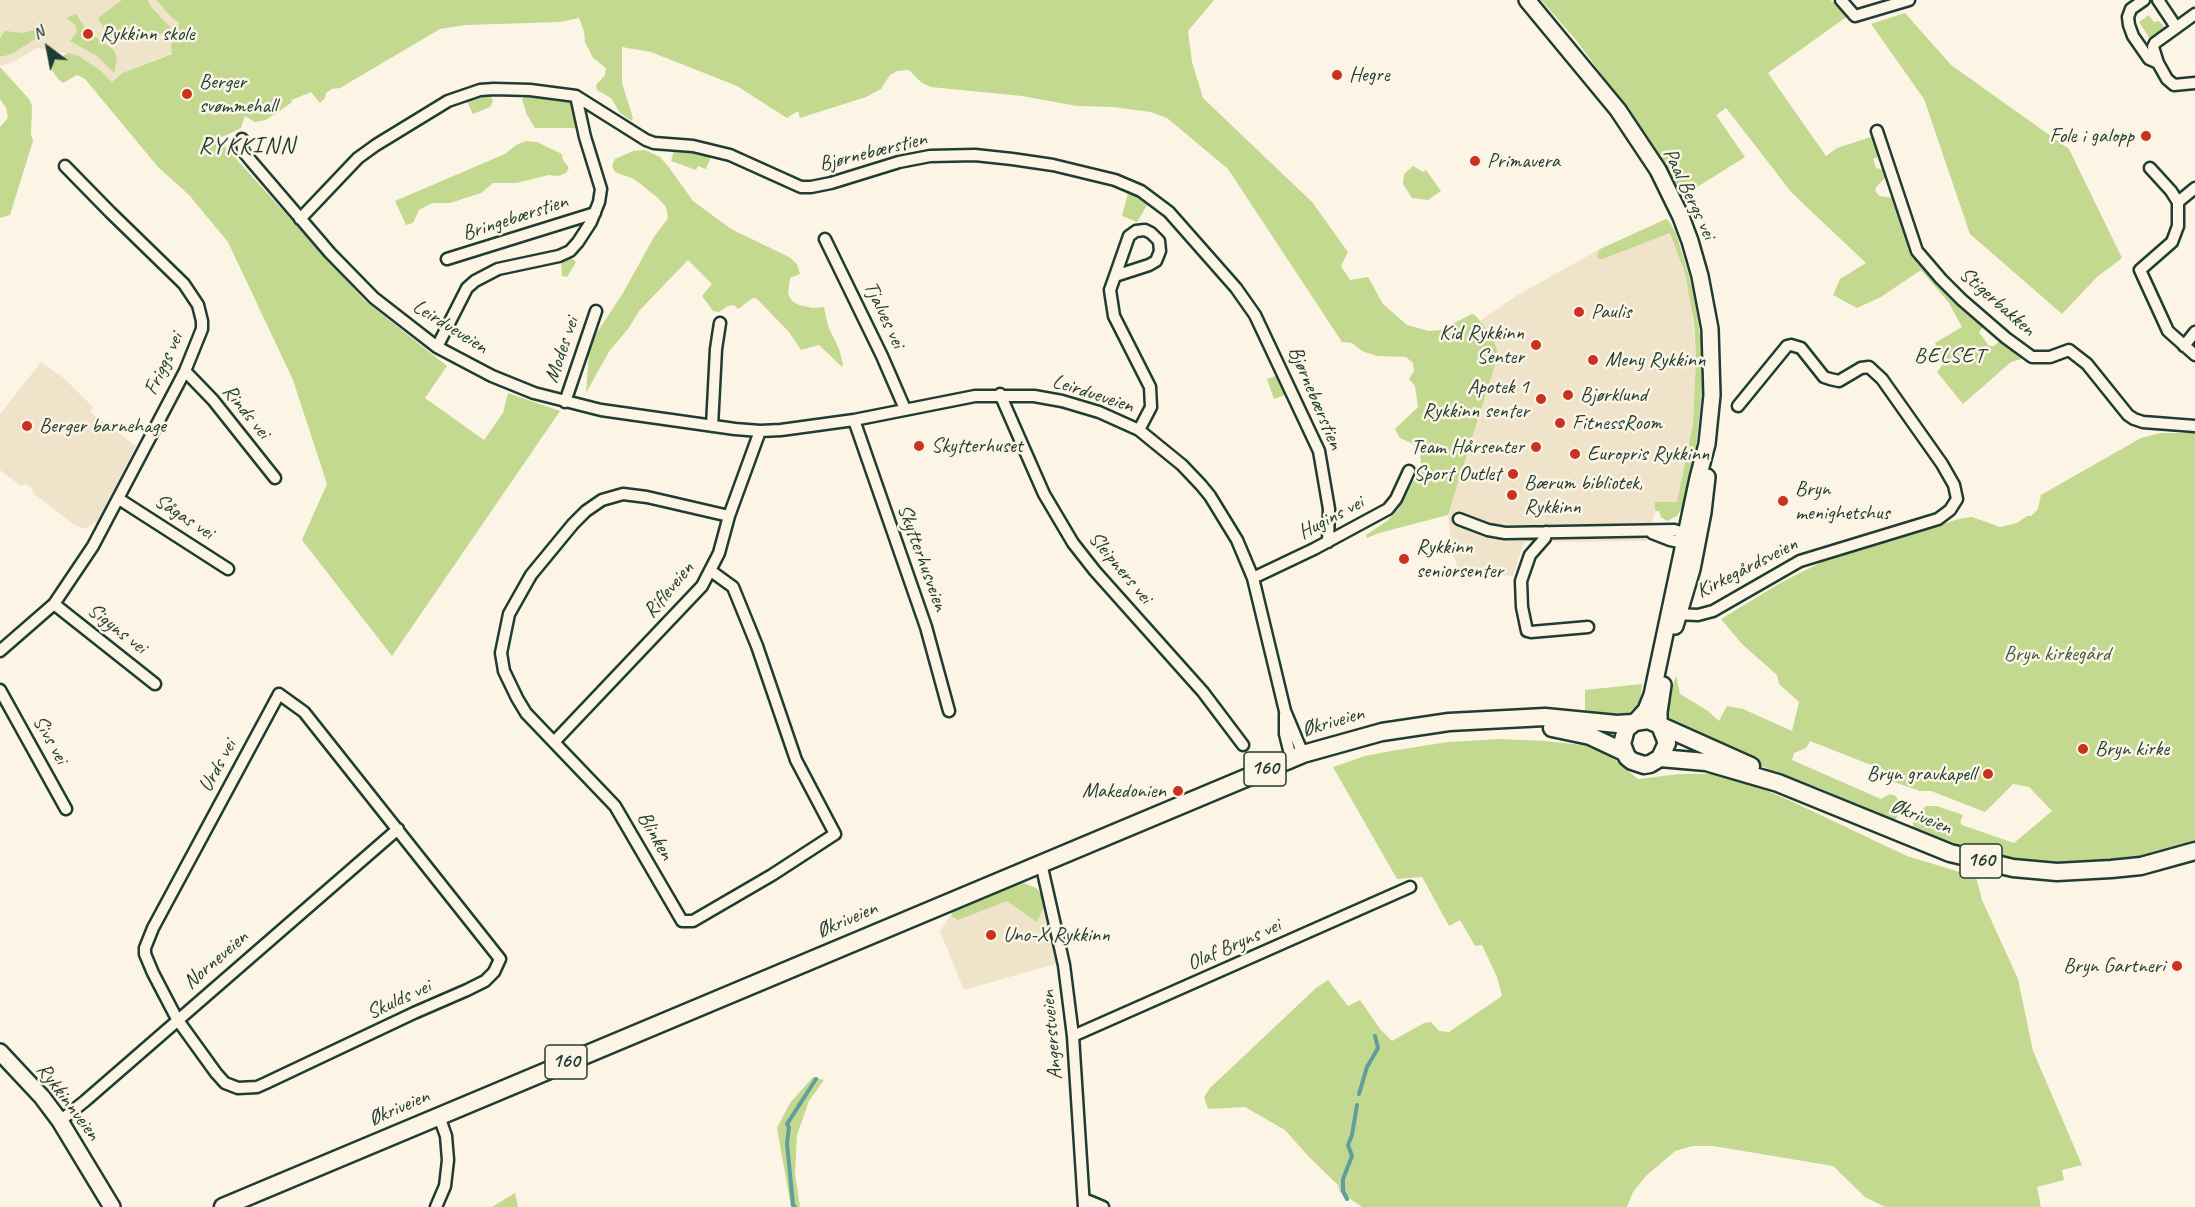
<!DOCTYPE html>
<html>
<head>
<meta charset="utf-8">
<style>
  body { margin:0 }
  #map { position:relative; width:2195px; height:1207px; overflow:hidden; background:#fcf5e5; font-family:Caveat,sans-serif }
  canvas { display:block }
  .north { position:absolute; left:18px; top:18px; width:60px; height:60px; -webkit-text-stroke:4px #fcf5e5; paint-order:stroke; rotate:328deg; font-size:16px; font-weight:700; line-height:24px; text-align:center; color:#1f3d34 }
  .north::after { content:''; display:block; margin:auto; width:21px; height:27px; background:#1f3d34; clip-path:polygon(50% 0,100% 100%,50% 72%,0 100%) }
</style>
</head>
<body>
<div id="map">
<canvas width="2195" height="1207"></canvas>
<div class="north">N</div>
</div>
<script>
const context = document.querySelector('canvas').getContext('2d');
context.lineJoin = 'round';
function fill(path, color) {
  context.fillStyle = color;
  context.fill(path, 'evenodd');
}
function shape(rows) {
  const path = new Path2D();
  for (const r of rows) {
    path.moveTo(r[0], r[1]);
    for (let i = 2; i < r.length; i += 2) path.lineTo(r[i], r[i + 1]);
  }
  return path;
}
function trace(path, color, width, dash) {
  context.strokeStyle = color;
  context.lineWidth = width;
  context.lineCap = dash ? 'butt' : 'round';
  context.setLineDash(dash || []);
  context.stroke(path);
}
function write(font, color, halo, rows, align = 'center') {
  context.font = font + ' Caveat,sans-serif';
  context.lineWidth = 5;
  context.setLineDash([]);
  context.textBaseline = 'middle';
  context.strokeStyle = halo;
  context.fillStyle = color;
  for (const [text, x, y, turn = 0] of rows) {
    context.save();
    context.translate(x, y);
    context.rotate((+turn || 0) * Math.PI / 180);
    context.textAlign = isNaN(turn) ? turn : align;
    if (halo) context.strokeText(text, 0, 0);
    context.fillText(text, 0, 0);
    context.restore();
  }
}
const built = shape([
  [0,0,156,0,172,18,179,23,171,45,172,53,122,73,112,82,101,71,79,56,37,48,11,63,0,66],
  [1670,233,1685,273,1690,297,1696,356,1693,424,1677,503,1655,502,1655,511,1647,541,1524,542,1513,576,1460,572,1453,556,1448,515,1495,365,1497,350,1492,336,1480,321,1516,296,1600,249,1597,255,1603,259],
  [41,362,64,378,93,407,90,412,136,446,98,520,85,529,73,524,33,493,32,489,26,484,21,486,0,470,0,414],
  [1025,882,1036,888,1042,896,1058,963,964,990,940,931,955,909]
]);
const green = shape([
  [122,0,148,0,151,7,171,28,152,39,110,38,98,18],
  [156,0,1214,0,1188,31,1192,62,1203,98,1312,202,1348,252,1341,266,1350,280,1368,277,1383,304,1407,325,1429,331,1440,330,1472,314,1475,315,1492,336,1497,350,1495,365,1448,515,1379,533,1367,538,1366,535,1387,521,1398,510,1421,467,1420,451,1413,444,1400,438,1395,429,1418,407,1415,386,1409,379,1414,371,1413,363,1406,357,1377,356,1362,351,1352,343,1342,342,1228,169,1167,118,1151,112,1113,107,1077,106,1022,96,931,87,922,83,909,70,897,71,890,75,881,89,866,97,800,118,798,111,787,118,737,86,651,52,622,47,622,83,633,118,631,121,620,113,611,98,597,90,596,85,605,75,606,68,593,58,585,42,584,31,579,18,560,22,465,25,440,29,340,88,332,89,326,93,325,98,320,103,311,92,292,100,291,103,266,120,255,122,245,116,241,128,218,139,365,301,447,366,425,398,484,440,503,413,508,393,560,411,392,656,302,540,327,484,293,380,228,242,189,195,158,167,85,79,77,75,63,83,58,79,50,67,56,60,68,53,79,56,101,71,112,82,122,73,172,54,171,45,179,23,172,18],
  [1541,0,1830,0,1842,7,1848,15,1845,18,1768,73,1826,156,1837,148,1874,136,1882,155,1873,159,1876,168,1885,170,1887,176,1877,186,1875,190,1879,196,1894,198,1910,244,1983,327,1979,332,1989,346,1994,346,2001,340,2024,356,2021,359,2011,362,1963,404,1937,372,1945,361,1935,343,1962,327,1949,303,1921,270,1881,297,1857,308,1833,295,1840,279,1866,263,1792,193,1726,108,1716,115,1745,157,1683,196,1656,149,1639,125,1576,40],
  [1905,13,1951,65,2069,149,2122,258,2097,277,2062,314,1970,234,1924,99,1871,24],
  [76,14,87,31,114,50,117,58,114,73,97,56,70,41,77,32,75,25,66,18],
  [2149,15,2154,22,2159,21,2165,28,2150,39,2139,22],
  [37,29,41,35,15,52,5,56,0,56,0,38,5,31,23,33],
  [0,67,29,99,32,106,31,135,33,141,10,215,0,218,0,127,8,118,6,108,0,99],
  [489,93,493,101,490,107,473,114,465,97],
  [528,93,564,97,574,101,577,128,535,128,527,115,522,99],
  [526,141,537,142,562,154,563,160,569,168,566,173,558,176,549,175,516,183,493,183,481,193,450,203,433,203,426,206,419,210,413,223,406,225,395,201,505,154,516,145],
  [645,150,660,157,668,166,693,201,731,229,789,257,797,264,800,274,790,278,788,294,792,301,799,305,813,308,824,307,828,326,839,349,843,364,842,367,819,345,801,350,789,332,757,299,753,298,738,309,734,305,728,306,719,312,713,311,702,296,712,284,688,260,639,311,628,329,610,350,586,393,589,351,596,334,623,293,654,237,668,218,666,207,658,198,634,179,615,172,612,166,615,159,633,151],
  [674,150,682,150,712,154,706,169,698,166,696,170,671,161],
  [1413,166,1423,172,1426,170,1441,191,1428,200,1412,198,1403,184,1404,174],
  [1129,189,1149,202,1137,222,1122,216],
  [1666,219,1669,221,1676,233,1693,289,1702,348,1703,383,1695,456,1686,502,1677,516,1667,521,1661,517,1659,511,1655,511,1655,502,1677,502,1693,424,1696,356,1694,323,1685,273,1670,233,1603,259,1599,259,1597,255,1600,249],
  [569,256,576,262,567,277,562,276,561,262],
  [1281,374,1287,387,1285,395,1274,399,1267,379],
  [2161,433,2195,433,2195,843,2142,858,2098,862,2059,863,2018,861,1989,855,1918,832,1913,827,1913,819,1926,806,1937,806,1963,815,1960,822,1962,825,2014,843,2052,811,2029,787,2013,784,1985,812,1931,791,1920,791,1891,781,1889,778,1889,772,1810,741,1806,748,1794,753,1792,760,1881,799,1890,794,1896,796,1901,808,1896,819,1891,820,1819,788,1778,774,1669,719,1665,701,1669,701,1676,675,1680,694,1708,711,1719,721,1727,706,1743,709,1792,731,1799,702,1779,684,1777,675,1742,644,1721,619,1782,582,1828,559,1844,554,1959,519,1972,517,2000,527,2017,523,2027,516,2031,516,2038,509,2041,495,2141,438],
  [1642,684,1640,703,1625,716,1618,718,1585,711,1585,690],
  [1499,739,1545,741,1591,746,1610,756,1638,779,1680,774,1714,774,1727,776,1751,784,1793,802,1907,856,1976,877,1982,900,2018,979,2033,1051,2082,1165,2062,1170,2064,1180,2037,1187,2041,1207,1885,1207,1865,1197,1833,1166,1713,1146,1693,1146,1675,1151,1646,1176,1633,1192,1627,1207,1362,1207,1340,1192,1338,1185,1309,1157,1285,1130,1245,1107,1208,1109,1204,1097,1210,1088,1316,988,1328,980,1348,1006,1360,1000,1380,1029,1392,1041,1424,1023,1431,1022,1439,1031,1449,1032,1502,996,1497,977,1482,945,1475,946,1460,920,1449,926,1422,877,1397,879,1333,767,1365,756,1391,751,1448,742],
  [1019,882,1036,888,1042,896,1044,906,1037,922,1007,901,958,920,952,917,952,911,955,909],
  [813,1077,824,1080,809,1101,797,1135,795,1174,800,1207,791,1207,777,1128,790,1103],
  [515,1193,518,1207,492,1207]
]);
const stream = shape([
  [1359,1094,1367,1067,1378,1048,1375,1036],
  [1347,1199,1343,1191,1343,1179,1352,1156,1348,1145,1352,1135,1357,1105],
  [795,1207,793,1205,787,1143,789,1127,787,1124,816,1079]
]);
const street = shape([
  [1841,0,1855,16,1909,0],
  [2144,0,2131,9,2128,17,2129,25,2133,36,2149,59,2158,63],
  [2158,0,2176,27],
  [2195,14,2155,43,2153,47,2158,63,2167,79,2174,85,2195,83],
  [1877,131,1917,251,1941,279,1962,300,2006,338,2032,357,2050,357,2069,350,2087,364,2128,415,2134,419,2143,422,2195,426],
  [242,139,243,151,252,162,330,253,374,298,437,347,492,376,534,393,601,410,735,429,760,431,781,430,854,420,975,396,1034,396,1062,401,1099,412,1139,430,1182,465,1201,485,1210,496,1237,540,1253,578,1285,711,1303,754],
  [2150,168,2171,191,2178,202],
  [2195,188,2178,202,2178,226,2172,242,2140,270,2168,331,2195,355],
  [300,219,358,158,376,145,448,101,480,90,494,89,530,90,576,96,646,140,654,143,693,146,730,155,801,187,811,187,831,183,899,162,930,156,975,155,1012,159,1053,165,1115,180,1141,191,1169,212,1236,288,1255,315,1319,451,1329,509,1328,542],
  [825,239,882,356,905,409],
  [447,259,595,213],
  [1115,276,1129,236,1136,231,1145,230,1151,233,1159,241,1160,251,1156,261,1149,265,1115,276,1110,290,1114,316,1150,387,1151,407,1139,430],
  [2184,346,2195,332],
  [437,347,467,288,475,281,498,269,559,256,570,251,578,242,591,222,599,202,601,189,585,137,576,96],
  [185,371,213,400,275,478],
  [1000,394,1044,494,1073,543,1095,571,1203,692,1243,745],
  [565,402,596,311],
  [854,420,926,627,949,711],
  [712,426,716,349,720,323],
  [119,499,228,569],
  [1459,519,1488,530,1505,533,1674,530,1693,536],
  [1546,532,1545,538,1530,555,1521,581,1522,607,1527,631,1531,632,1588,627],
  [1652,533,1670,540,1684,543,1689,542],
  [711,571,733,587,757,646,796,760,835,834,772,875,693,921,682,921,615,806,526,713,517,698,504,671,501,653,509,614,531,575,573,524,586,511,602,500,623,494,647,497,729,516],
  [1253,578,1314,549,1388,509,1396,499,1409,471],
  [54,604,155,684],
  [1673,614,1698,615,1713,611,1800,561,1938,519,1950,510,1957,499,1954,485,1942,464,1882,379,1869,367,1861,368,1839,381,1830,379,1824,377,1801,348,1791,345,1787,346,1738,406],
  [0,651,54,604,93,546,185,371,202,329,202,321,198,305,184,284,110,212,65,166],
  [0,690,66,809],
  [279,694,304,712,500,959,494,972,485,981,467,990,414,1013,266,1083,257,1087,238,1088,225,1083,216,1073,177,1019,153,973,145,954,145,948,153,928,279,694],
  [1285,714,1285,734,1291,758],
  [554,742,702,586,719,553,729,516,760,431],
  [1041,863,1064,965,1073,1036,1084,1207],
  [1073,1036,1410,887],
  [60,1121,85,1101,398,829],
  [1084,1199,1103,1207],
  [436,1207,445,1186,448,1160,446,1136,439,1116]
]);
const secondary = shape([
  [1527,0,1618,110,1658,170,1681,217,1690,241,1700,276,1710,329,1712,395,1707,444,1698,478,1652,695,1646,710,1635,722],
  [1675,626,1692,569,1703,512,1707,477],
  [1659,726,1659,712,1663,685],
  [0,1052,42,1097,60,1121,112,1207]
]);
const primary = shape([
  [1552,728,1590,736,1624,752],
  [1661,728,1667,743,1660,758,1650,764,1644,765,1632,761,1627,757,1622,744,1626,729,1635,722,1648,720,1751,766],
  [1660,758,1706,762,1778,783,1950,853,2013,868,2057,872,2111,869,2141,866,2195,851],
  [223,1207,1303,754,1382,732,1449,722,1545,717,1617,724,1632,723]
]);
const markers = [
  [88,34,6,"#c8321e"],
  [1337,75,6,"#c8321e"],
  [187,94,6,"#c8321e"],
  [2146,136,6,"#c8321e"],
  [1475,161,6,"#c8321e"],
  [1579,312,6,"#c8321e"],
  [1536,345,6,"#c8321e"],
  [1593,360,6,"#c8321e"],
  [1568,395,6,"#c8321e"],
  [1541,399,6,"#c8321e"],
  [1560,423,6,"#c8321e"],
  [27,426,6,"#c8321e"],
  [919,446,6,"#c8321e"],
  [1536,447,6,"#c8321e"],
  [1575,454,6,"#c8321e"],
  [1513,474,6,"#c8321e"],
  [1512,495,6,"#c8321e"],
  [1783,501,6,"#c8321e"],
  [1404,559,6,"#c8321e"],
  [2083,749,6,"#c8321e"],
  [1988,774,6,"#c8321e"],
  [1178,791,6,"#c8321e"],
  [991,935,6,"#c8321e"],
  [2177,966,6,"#c8321e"]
];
const shields = [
  [1265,769,42],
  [1981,861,42],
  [566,1062,42]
];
const shieldNames = [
  ["160",1265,769],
  ["160",1981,861],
  ["160",566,1062]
];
const poiNames = [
  ["Rykkinn skole",100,34],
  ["Hegre",1349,75],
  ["Berger",199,82],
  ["svømmehall",199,106],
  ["Fole i galopp",2134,136,"right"],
  ["Primavera",1487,161],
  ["Paulis",1591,312],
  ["Kid Rykkinn",1524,333,"right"],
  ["Senter",1524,357,"right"],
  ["Meny Rykkinn",1605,360],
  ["Apotek 1",1529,387,"right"],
  ["Rykkinn senter",1529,411,"right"],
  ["Bjørklund",1580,395],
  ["FitnessRoom",1572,423],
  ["Berger barnehage",39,426],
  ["Skytterhuset",931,446],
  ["Team Hårsenter",1524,447,"right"],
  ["Europris Rykkinn",1587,454],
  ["Sport Outlet",1501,474,"right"],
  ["Bærum bibliotek,",1524,483],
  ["Rykkinn",1524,507],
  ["Bryn",1795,489],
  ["menighetshus",1795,513],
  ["Rykkinn",1416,547],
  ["seniorsenter",1416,571],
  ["Bryn kirke",2095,749],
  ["Bryn gravkapell",1976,774,"right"],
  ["Makedonien",1166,791,"right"],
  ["Uno-X Rykkinn",1003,935],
  ["Bryn Gartneri",2165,966,"right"]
];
const streetNames = [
  ["Bjørnebærstien",873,152,-14],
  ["Paal Bergs vei",1689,194,65],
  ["Bringebærstien",515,218,-18],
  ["Stigerbakken",1997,302,41],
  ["Tjalves vei",884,315,65],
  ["Leirdueveien",450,327,32],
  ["Modes vei",562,350,-71],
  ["Friggs vei",164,364,-65],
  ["Leirdueveien",1093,394,18],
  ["Bjørnebærstien",1315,398,67],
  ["Rinds vei",246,412,51],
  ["Sågas vei",184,517,33],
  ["Hugins vei",1331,518,-28],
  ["Skytterhusveien",922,558,70],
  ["Sleipners vei",1120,568,50],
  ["Kirkegårdsveien",1747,568,-27],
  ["Rifleveien",669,590,-50],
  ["Sigyns vei",117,629,38],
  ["Økriveien",1333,722,-16],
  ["Sivs vei",50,740,61],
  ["Urds vei",218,766,-61],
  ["Økriveien",1921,817,22],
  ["Blinken",655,836,60],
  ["Økriveien",847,920,-23],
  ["Olaf Bryns vei",1234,945,-24],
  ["Norneveien",216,960,-41],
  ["Skulds vei",399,1000,-25],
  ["Angerstveien",1052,1035,-95],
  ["Rykkinnveien",68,1102,53],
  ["Økriveien",399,1108,-23]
];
const parkNames = [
  ["Bryn kirkegård",2057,654]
];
const neighbourhoodNames = [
  ["BELSET",1950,356]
];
const quarterNames = [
  ["RYKKINN",247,147]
];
fill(built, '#efe3c9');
fill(green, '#c2d98f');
trace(stream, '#609e9d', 4);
trace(street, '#1f3d34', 15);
trace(secondary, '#1f3d34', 20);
trace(primary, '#1f3d34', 21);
trace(street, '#fcf5e5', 10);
trace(secondary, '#fcf5e5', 15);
trace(primary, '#fcf5e5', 16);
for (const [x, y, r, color] of markers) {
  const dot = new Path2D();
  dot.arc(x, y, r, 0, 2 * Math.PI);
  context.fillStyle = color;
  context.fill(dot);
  trace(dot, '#fcf5e5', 2);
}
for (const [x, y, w] of shields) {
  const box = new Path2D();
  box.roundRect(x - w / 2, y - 17, w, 34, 4.5);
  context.fillStyle = '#fcf5e5';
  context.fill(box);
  trace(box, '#1f3d34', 1.5);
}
write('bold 20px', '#1f3d34', null, shieldNames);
write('21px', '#1f3d34', '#fcf5e5', poiNames, 'left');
write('21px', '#1f3d34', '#fcf5e5', streetNames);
write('21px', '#405c46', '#fcf5e5', parkNames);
context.letterSpacing = '1.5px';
write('22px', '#1f3d34', '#fcf5e5', neighbourhoodNames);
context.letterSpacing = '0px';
context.letterSpacing = '1.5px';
write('24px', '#1f3d34', '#fcf5e5', quarterNames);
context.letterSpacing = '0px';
</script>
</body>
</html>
